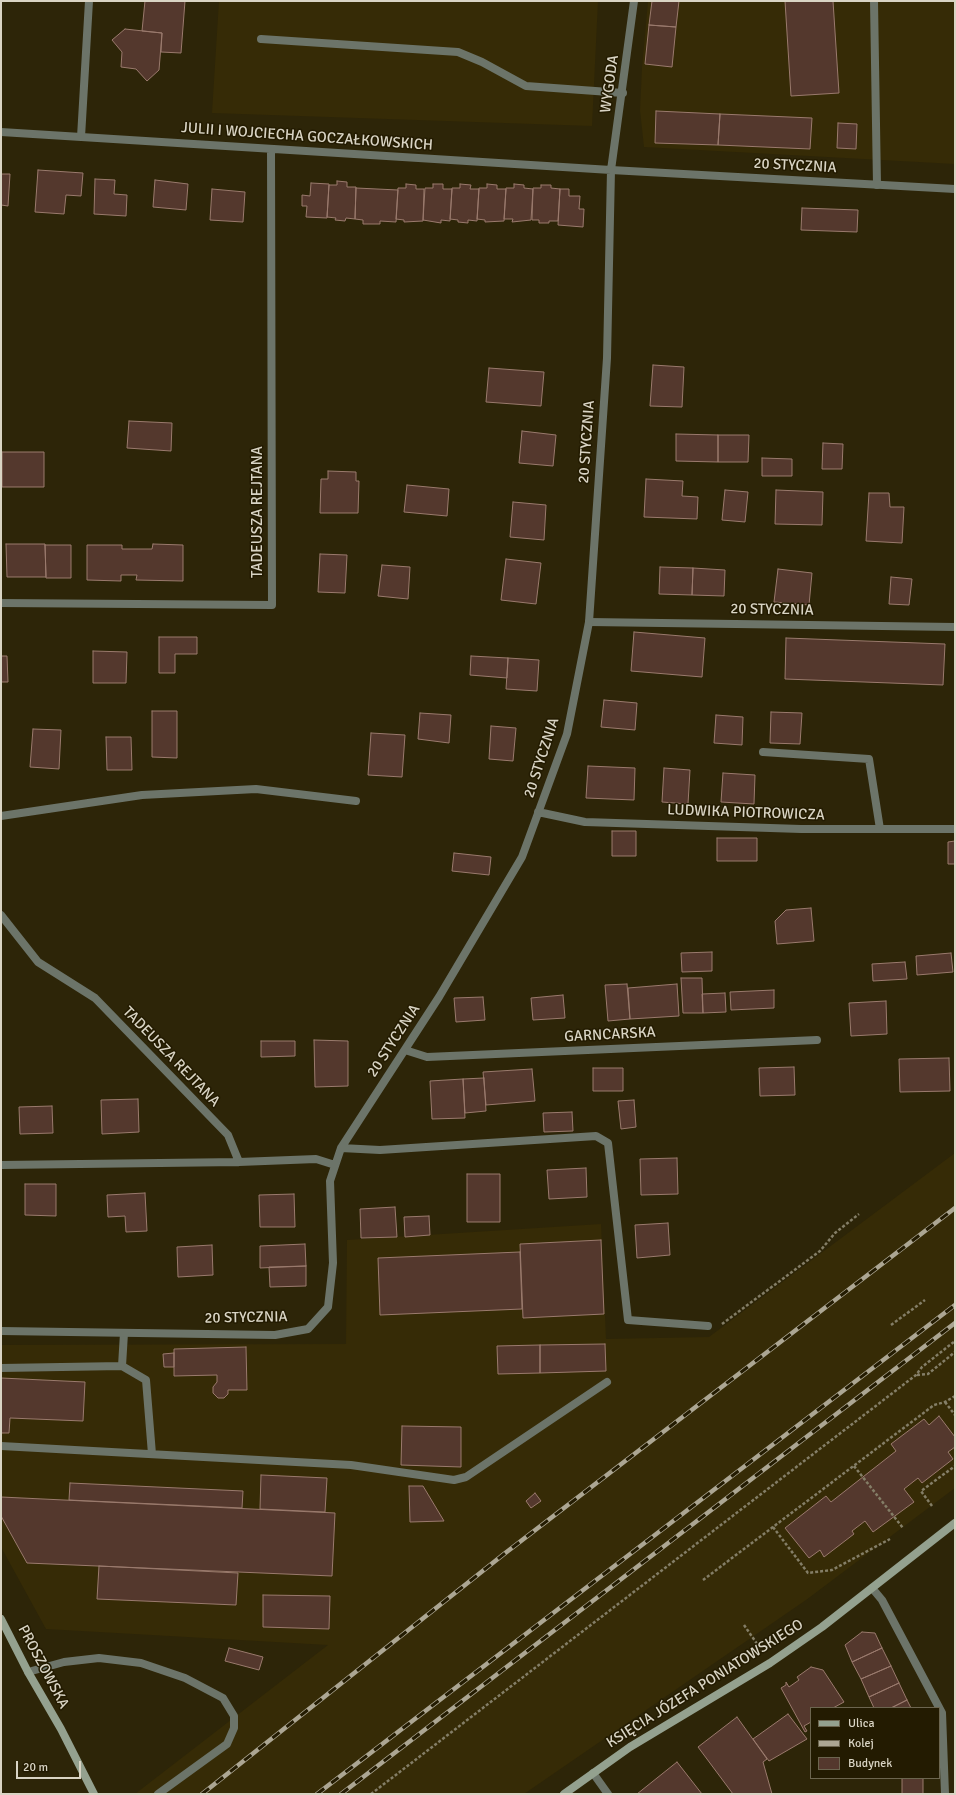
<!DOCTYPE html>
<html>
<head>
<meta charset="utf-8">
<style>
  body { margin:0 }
  #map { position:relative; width:956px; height:1795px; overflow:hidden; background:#2d2508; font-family:Signika,sans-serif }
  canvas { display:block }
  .frame { position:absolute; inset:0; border:2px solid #d9d4c4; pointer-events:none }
  .legend { position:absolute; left:810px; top:1707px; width:130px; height:72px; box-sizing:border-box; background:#231b01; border:1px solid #6c654f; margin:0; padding:5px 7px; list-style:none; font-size:12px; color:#d9d4c4 }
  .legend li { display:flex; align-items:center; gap:8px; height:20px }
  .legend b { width:20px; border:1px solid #6c654f }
  .scale { position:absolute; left:16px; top:1761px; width:65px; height:18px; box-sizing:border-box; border:2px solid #d9d4c4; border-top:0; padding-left:5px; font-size:12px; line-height:14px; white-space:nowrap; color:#d9d4c4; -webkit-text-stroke:3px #231b01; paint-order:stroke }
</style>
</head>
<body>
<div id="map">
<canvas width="956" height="1795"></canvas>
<div class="frame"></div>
<ul class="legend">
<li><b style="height:5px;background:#94a18f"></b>Ulica</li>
<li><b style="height:5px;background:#aca693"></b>Kolej</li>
<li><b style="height:11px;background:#54382d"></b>Budynek</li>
</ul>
<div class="scale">20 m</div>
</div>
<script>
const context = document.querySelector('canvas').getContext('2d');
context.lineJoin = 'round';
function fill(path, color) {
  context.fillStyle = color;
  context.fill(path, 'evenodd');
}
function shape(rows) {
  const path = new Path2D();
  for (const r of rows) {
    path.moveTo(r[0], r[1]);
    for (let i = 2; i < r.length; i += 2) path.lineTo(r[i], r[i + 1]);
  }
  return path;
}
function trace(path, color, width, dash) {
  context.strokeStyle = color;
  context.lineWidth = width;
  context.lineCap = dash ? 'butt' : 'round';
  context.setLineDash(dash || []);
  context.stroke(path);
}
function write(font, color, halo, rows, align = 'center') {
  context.font = font + ' Signika,sans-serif';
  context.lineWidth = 3;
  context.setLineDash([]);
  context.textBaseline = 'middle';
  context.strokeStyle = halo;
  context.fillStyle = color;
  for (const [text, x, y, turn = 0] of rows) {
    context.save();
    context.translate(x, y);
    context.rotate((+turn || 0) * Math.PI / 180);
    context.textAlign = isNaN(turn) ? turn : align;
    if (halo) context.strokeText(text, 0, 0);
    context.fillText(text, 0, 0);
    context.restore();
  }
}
const built = shape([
  [219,1,598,1,592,126,212,113],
  [648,1,955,1,955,164,644,147,640,110,642,68],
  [955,1153,955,1488,806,1600,524,1794,135,1794,328,1645,46,1629,1,1547,1,1345,346,1344,347,1240,601,1224,606,1339,709,1337]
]);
const building = shape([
  [145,1,185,1,181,53,161,52,162,33,142,31,145,1],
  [652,1,679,1,676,27,649,25,652,1],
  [785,1,833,1,839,93,791,96,785,1],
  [649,25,676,27,672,67,645,64,649,25],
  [125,29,162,33,159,70,147,81,136,69,121,67,122,52,112,40,125,29],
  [656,111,720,114,718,145,655,143,656,111],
  [720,114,812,118,810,149,718,145,720,114],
  [838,123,857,124,856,149,837,148,838,123],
  [38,170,83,173,81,196,66,195,64,214,35,212,38,170],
  [1,174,10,174,8,206,1,205,1,174],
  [95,179,115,180,114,194,127,195,126,216,94,214,95,179],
  [155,180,188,184,186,210,153,207,155,180],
  [337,181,347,182,347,187,356,187,355,219,346,218,345,221,335,220,336,218,327,217,329,185,337,185,337,181],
  [311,183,329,184,327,218,306,217,307,206,302,206,302,195,310,196,311,183],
  [406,184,416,185,416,189,424,189,423,221,404,222,404,220,396,219,398,188,406,188,406,184],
  [433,184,443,184,443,189,452,189,450,221,441,220,441,223,423,220,425,188,433,188,433,184],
  [460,184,471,185,470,189,479,189,477,221,468,220,468,223,458,222,458,220,450,219,452,188,460,188,460,184],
  [487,184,497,185,497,189,506,189,504,221,485,222,485,220,477,219,479,188,487,188,487,184],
  [514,184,524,185,524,188,533,189,531,220,512,222,513,219,504,219,506,188,514,188,514,184],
  [541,185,551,185,551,188,560,189,558,221,549,221,549,223,539,223,539,220,532,220,533,188,541,188,541,185],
  [356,188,398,190,396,222,380,221,380,224,363,224,363,220,355,219,356,188],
  [212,189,245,192,243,222,210,220,212,189],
  [560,189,569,189,569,196,580,196,579,209,584,209,583,227,558,225,560,189],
  [802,208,858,210,857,232,801,230,802,208],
  [653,365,684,367,682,407,650,406,653,365],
  [489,368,544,372,541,406,486,402,489,368],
  [129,421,172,423,171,451,127,448,129,421],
  [522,431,556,435,553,466,519,463,522,431],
  [676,434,718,435,718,462,676,461,676,434],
  [718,435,749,435,748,462,718,462,718,435],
  [823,443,843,444,842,469,822,469,823,443],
  [2,452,44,452,44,487,2,487,2,452],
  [762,458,792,459,792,476,762,476,762,458],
  [328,471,356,472,356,481,359,481,358,513,320,513,321,479,328,479,328,471],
  [646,479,683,481,682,496,698,497,697,519,644,517,646,479],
  [407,485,449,489,447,516,404,512,407,485],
  [725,490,748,492,745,522,722,520,725,490],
  [776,490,823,492,822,525,775,524,776,490],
  [869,493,889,493,890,507,904,507,902,543,866,541,869,493],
  [513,502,546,505,544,540,510,537,513,502],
  [6,544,45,544,46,577,7,577,6,544],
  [153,544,183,545,183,581,136,580,137,575,121,575,121,581,87,580,87,545,122,545,122,549,152,549,153,544],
  [45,545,71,545,71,578,46,578,45,545],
  [320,554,347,555,345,593,318,592,320,554],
  [506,559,541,563,536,604,501,600,506,559],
  [382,565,410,567,408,599,378,596,382,565],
  [660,567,693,568,692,595,659,594,660,567],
  [693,568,725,570,724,596,692,595,693,568],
  [778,569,812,573,809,605,774,602,778,569],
  [891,577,912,579,909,605,889,604,891,577],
  [634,632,705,638,702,677,631,671,634,632],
  [159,637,197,637,197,654,175,654,175,673,159,673,159,637],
  [786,638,945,644,943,685,785,679,786,638],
  [93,651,127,652,126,683,93,683,93,651],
  [1,656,7,656,8,682,1,682,1,656],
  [471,656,508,658,507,678,470,675,471,656],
  [508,658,539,660,537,691,506,689,508,658],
  [604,700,637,703,635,730,601,727,604,700],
  [152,711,177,711,177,758,152,757,152,711],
  [771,712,802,713,800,744,770,743,771,712],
  [420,713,451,715,449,743,418,739,420,713],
  [716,715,743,717,742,745,714,743,716,715],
  [491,726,516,728,513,761,489,759,491,726],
  [33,729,61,730,59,769,30,767,33,729],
  [371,733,405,735,402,777,368,775,371,733],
  [106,737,131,737,132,770,107,770,106,737],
  [588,766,635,768,634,800,586,798,588,766],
  [664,768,690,770,688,804,662,802,664,768],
  [723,773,755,775,754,804,721,802,723,773],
  [612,831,636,831,636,856,612,856,612,831],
  [717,838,757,838,757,861,717,861,717,838],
  [955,841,955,864,948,864,948,842,955,841],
  [454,853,491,857,489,875,452,871,454,853],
  [811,908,814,941,777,944,775,921,786,910,811,908],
  [712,952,712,971,682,972,681,953,712,952],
  [951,953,953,972,917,975,916,956,951,953],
  [905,962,907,979,873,981,872,964,905,962],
  [681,978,702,978,703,1013,683,1013,681,978],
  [627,984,630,1019,608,1021,605,985,627,984],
  [677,984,679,1016,630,1019,628,988,677,984],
  [774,990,774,1008,731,1010,730,992,774,990],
  [725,993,726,1012,703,1013,702,994,725,993],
  [563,995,565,1018,533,1020,531,998,563,995],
  [483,997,485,1020,456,1022,454,998,483,997],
  [886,1001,887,1034,851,1036,849,1003,886,1001],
  [314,1040,348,1041,348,1086,315,1087,314,1040],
  [261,1041,295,1041,295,1056,261,1057,261,1041],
  [949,1058,950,1091,900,1092,899,1059,949,1058],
  [794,1067,795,1095,760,1096,759,1068,794,1067],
  [593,1068,623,1068,623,1091,593,1091,593,1068],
  [532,1069,535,1101,486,1105,483,1072,532,1069],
  [484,1078,486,1111,465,1113,463,1079,484,1078],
  [463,1079,465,1118,432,1119,430,1081,463,1079],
  [138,1099,139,1132,102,1134,101,1100,138,1099],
  [634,1100,636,1127,621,1129,618,1101,634,1100],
  [52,1106,53,1133,20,1134,19,1107,52,1106],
  [572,1112,573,1131,544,1132,543,1113,572,1112],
  [677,1158,678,1194,641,1195,640,1159,677,1158],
  [586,1168,587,1197,549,1199,547,1170,586,1168],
  [467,1174,500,1174,500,1222,467,1222,467,1174],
  [25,1184,56,1184,56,1216,25,1215,25,1184],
  [145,1193,147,1231,126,1232,125,1216,108,1217,107,1195,145,1193],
  [294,1194,295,1227,260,1227,259,1195,294,1194],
  [395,1207,397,1237,361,1238,360,1209,395,1207],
  [429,1216,430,1235,405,1237,404,1217,429,1216],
  [668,1223,670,1255,637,1258,635,1225,668,1223],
  [601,1240,604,1314,523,1318,520,1244,601,1240],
  [305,1244,306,1266,260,1268,260,1246,305,1244],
  [212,1245,213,1275,178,1277,177,1247,212,1245],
  [520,1252,522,1309,380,1315,378,1258,520,1252],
  [306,1266,306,1286,270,1287,269,1267,306,1266],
  [605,1344,606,1371,540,1373,540,1345,605,1344],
  [540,1345,540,1373,498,1374,497,1346,540,1345],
  [246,1347,247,1390,228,1390,228,1394,224,1398,218,1398,213,1393,213,1387,217,1382,217,1375,174,1376,174,1349,246,1347],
  [174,1353,174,1367,164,1367,163,1354,174,1353],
  [1,1378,85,1382,83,1421,10,1418,9,1433,1,1433,1,1378],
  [939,1416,955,1437,955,1447,948,1452,953,1459,922,1483,918,1478,904,1489,914,1502,873,1532,865,1521,852,1531,854,1534,824,1557,820,1550,809,1558,785,1528,826,1496,831,1502,896,1451,891,1444,924,1419,929,1425,939,1416],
  [402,1426,461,1427,461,1467,401,1465,402,1426],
  [261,1475,327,1478,325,1512,260,1509,261,1475],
  [70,1483,243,1491,242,1508,69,1500,70,1483],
  [409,1486,423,1486,444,1521,410,1522,409,1486],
  [535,1493,541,1501,531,1508,526,1501,535,1493],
  [1,1497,335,1513,332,1576,27,1563,1,1516,1,1497],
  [99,1566,238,1573,236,1605,97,1599,99,1566],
  [263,1595,330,1596,329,1629,263,1627,263,1595],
  [862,1632,875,1633,882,1648,852,1662,845,1645,862,1632],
  [229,1648,263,1657,259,1670,225,1661,229,1648],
  [882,1648,891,1666,861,1679,852,1662,882,1648],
  [891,1666,899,1683,869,1697,861,1679,891,1666],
  [811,1667,823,1670,844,1702,833,1708,811,1708,811,1722,804,1726,807,1731,805,1732,781,1688,786,1685,786,1682,789,1687,799,1680,797,1677,811,1667],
  [899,1683,907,1700,891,1708,874,1708,869,1697,899,1683],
  [907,1700,911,1708,891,1708,907,1700],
  [788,1714,807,1739,769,1761,753,1739,788,1714],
  [737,1717,767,1759,763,1762,772,1794,733,1794,698,1747,737,1717],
  [677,1762,702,1794,637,1794,677,1762],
  [902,1778,923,1778,923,1794,902,1794,902,1778]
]);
const path = shape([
  [722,1324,820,1251,835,1233,859,1214],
  [891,1325,925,1300],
  [917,1375,928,1374,955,1352],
  [945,1402,955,1415],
  [854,1466,903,1528],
  [932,1506,921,1491,955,1466],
  [773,1527,808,1573,832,1570,890,1539],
  [703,1580,934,1405,945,1402,955,1396],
  [744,1625,762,1651],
  [371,1794,916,1375,922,1367,955,1341]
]);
const lane = shape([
  [874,1,877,185],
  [261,39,458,52,482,62,526,86,623,93],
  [589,622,955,627],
  [763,752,869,759,880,829],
  [124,1333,122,1366,146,1380,152,1454],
  [1,1368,122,1366],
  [1,1446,351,1465,454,1480,466,1477,607,1382],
  [28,1672,64,1662,99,1658,141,1663,185,1678,223,1698,234,1716,234,1728,227,1744,158,1794]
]);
const street = shape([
  [1,132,611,170,955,189],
  [81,137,89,1],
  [1,603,272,605,271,149],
  [538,812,585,822,801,829,955,829],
  [1,816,142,795,256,789,356,801],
  [1,915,38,962,95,998,228,1135,239,1162],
  [405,1050,427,1057,817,1040],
  [341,1148,380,1150,596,1136,608,1143,628,1320,708,1326],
  [1,1165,239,1162,316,1159,335,1165],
  [1,1331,275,1335,308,1329,328,1307,333,1263,330,1181,341,1148,439,997,522,857,567,734,589,622,607,358,611,170,634,1],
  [872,1588,882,1600,942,1713,945,1794],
  [593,1773,608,1794]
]);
const secondary = shape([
  [1,1619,28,1672,61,1729,94,1794],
  [564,1794,630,1747,770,1663,822,1627,955,1523]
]);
const rail = shape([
  [202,1794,504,1554,955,1208],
  [317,1794,955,1305],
  [341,1794,955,1323]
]);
const streetNames = [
  ["WYGODA",610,84,-82],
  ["JULII I WOJCIECHA GOCZAŁKOWSKICH",307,137,4],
  ["20 STYCZNIA",795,166,3],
  ["20 STYCZNIA",587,442,-86],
  ["TADEUSZA REJTANA",258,512,-90],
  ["20 STYCZNIA",772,610,1],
  ["20 STYCZNIA",542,758,-72],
  ["LUDWIKA PIOTROWICZA",746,813,2],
  ["GARNCARSKA",610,1035,-3],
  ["20 STYCZNIA",394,1041,-57],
  ["TADEUSZA REJTANA",171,1057,46],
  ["20 STYCZNIA",246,1318,-1],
  ["PROSZOWSKA",43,1667,62],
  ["KSIĘCIA JÓZEFA PONIATOWSKIEGO",705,1684,-32]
];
fill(built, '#362b06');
fill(building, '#54382d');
trace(building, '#9a7a6d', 1);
trace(path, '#847e67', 2.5, [3, 2]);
trace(lane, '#6c7469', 8);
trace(street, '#6c7469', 8);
trace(secondary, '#94a18f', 8);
trace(rail, '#aca693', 4.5);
trace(rail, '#231b01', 3, [9]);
write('15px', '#d9d4c4', '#231b01', streetNames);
</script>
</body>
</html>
